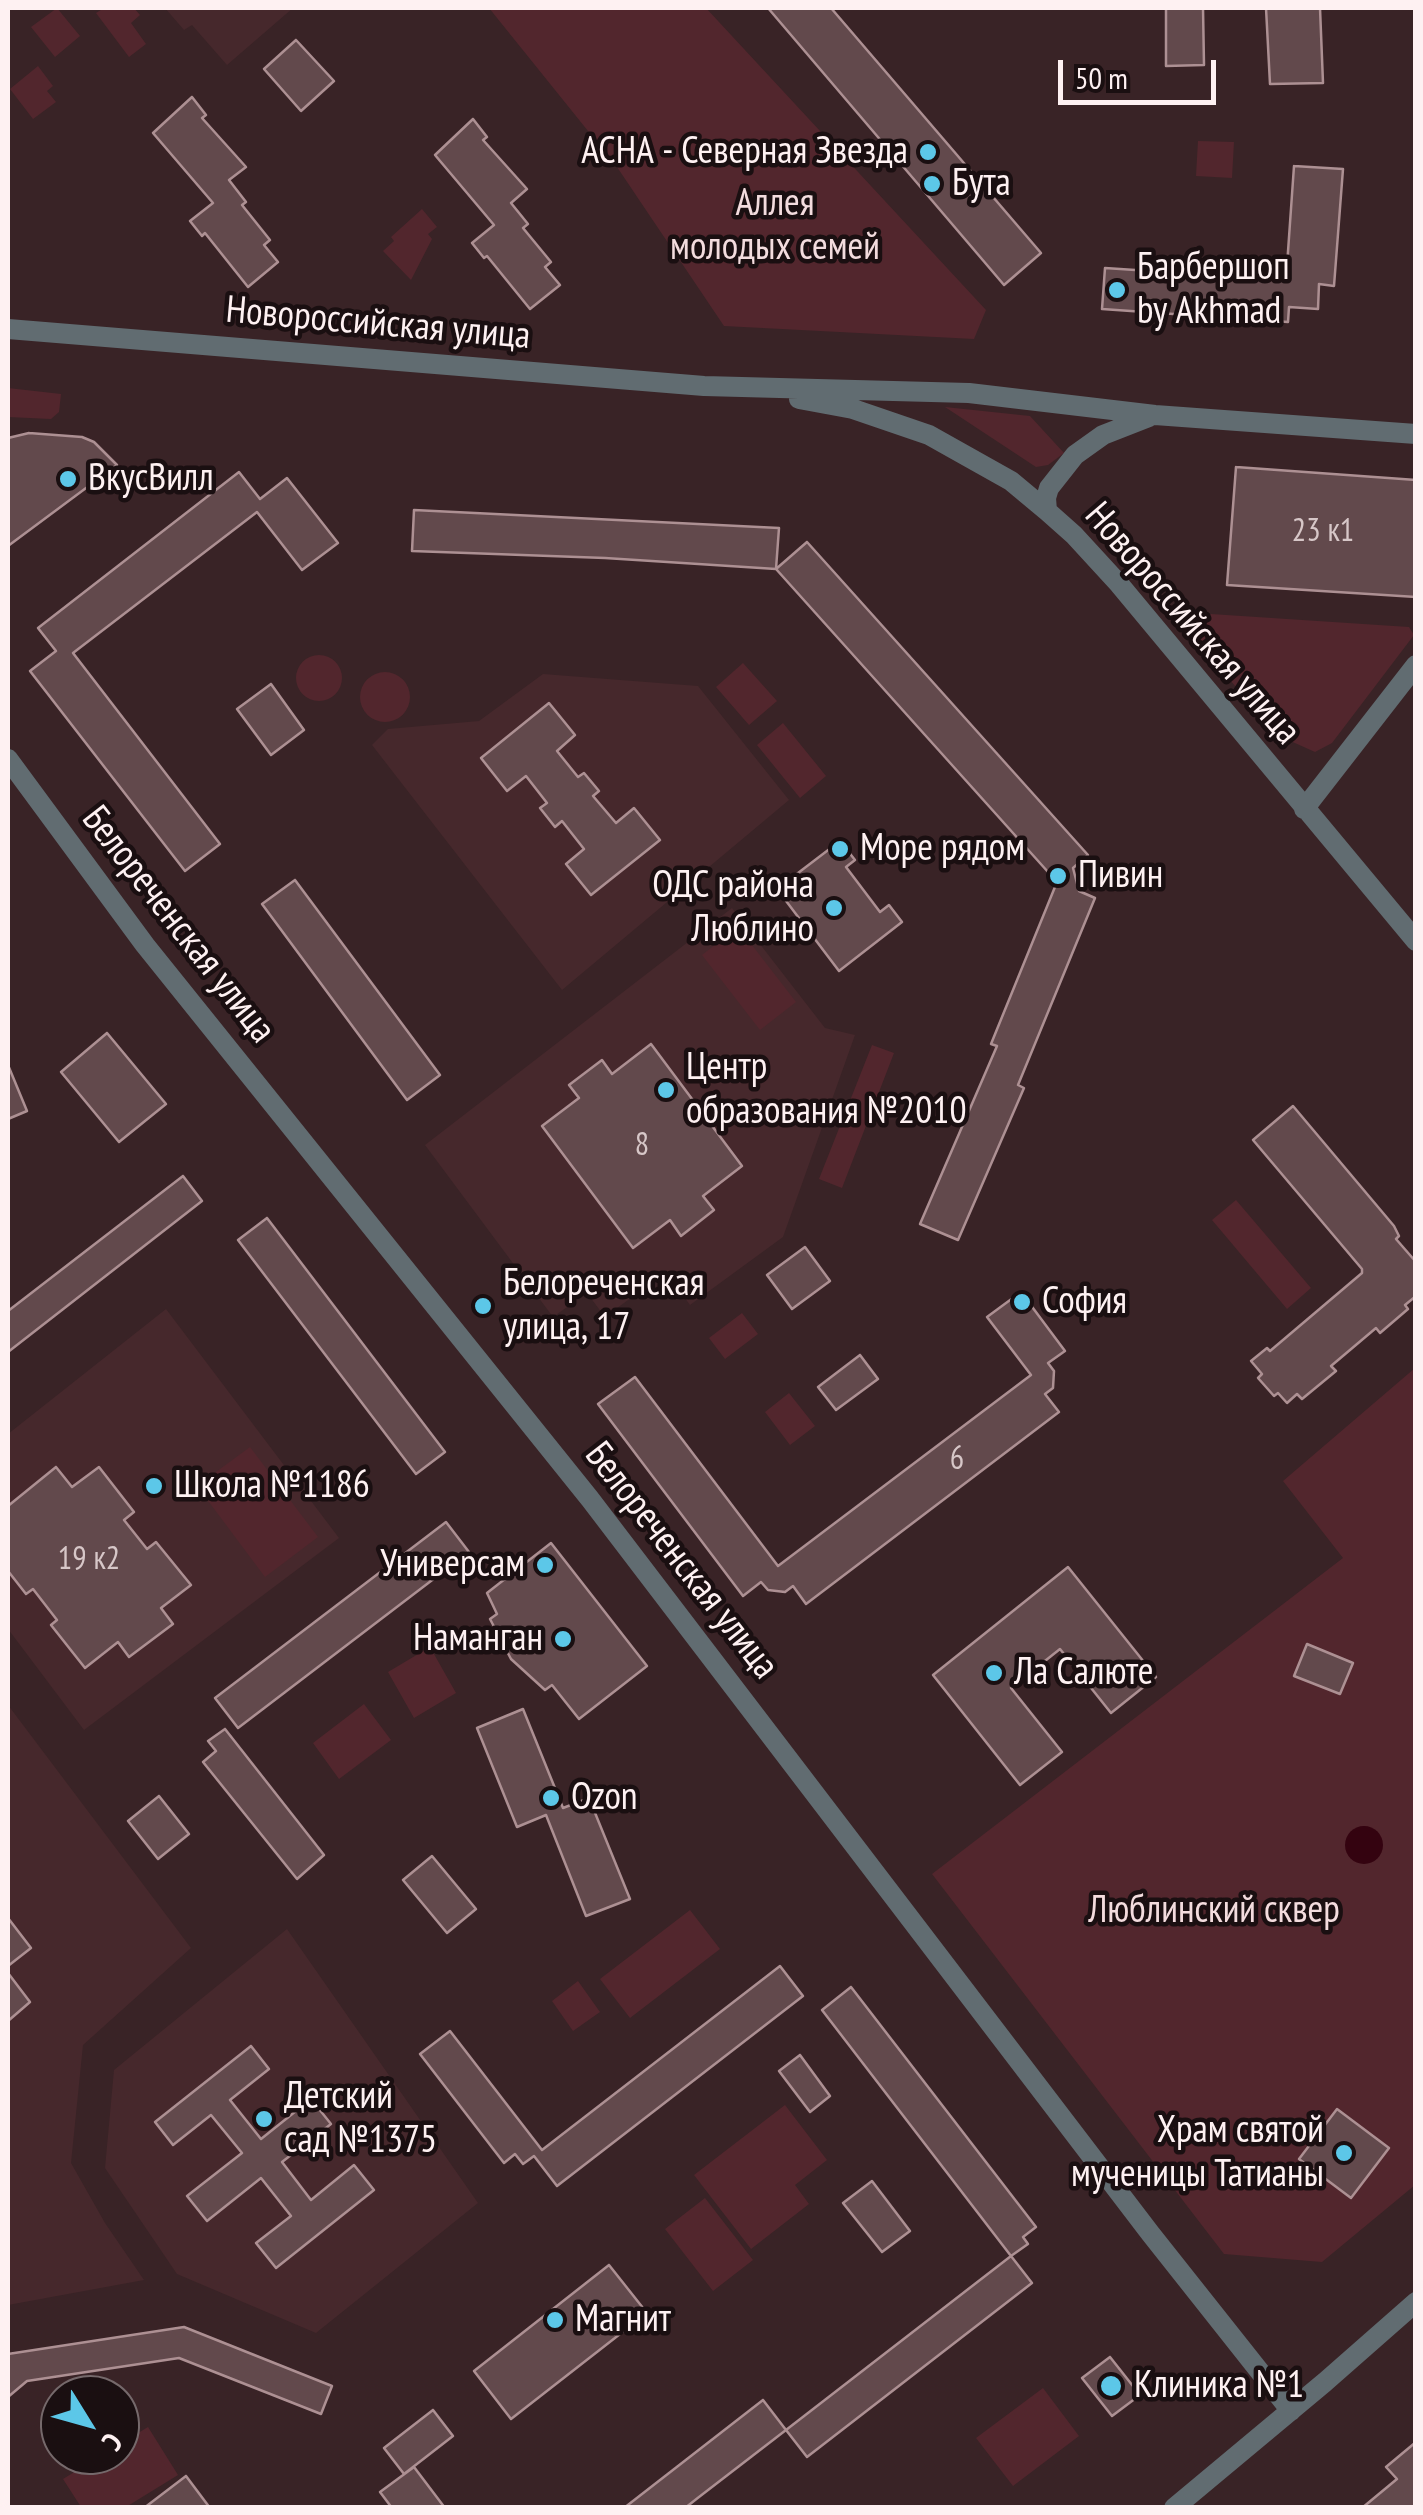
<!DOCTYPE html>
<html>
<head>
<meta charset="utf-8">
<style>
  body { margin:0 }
  #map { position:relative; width:1423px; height:2515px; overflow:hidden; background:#392326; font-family:"PT Sans Narrow",sans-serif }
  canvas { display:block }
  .frame { position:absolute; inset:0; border:10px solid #fef1f2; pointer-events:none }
  .north { position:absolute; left:40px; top:2375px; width:100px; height:100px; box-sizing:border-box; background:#1a0f11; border:2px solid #75696b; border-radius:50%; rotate:127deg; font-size:28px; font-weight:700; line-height:40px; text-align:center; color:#fef1f2 }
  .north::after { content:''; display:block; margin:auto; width:35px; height:45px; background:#5cc7e8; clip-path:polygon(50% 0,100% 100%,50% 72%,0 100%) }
  .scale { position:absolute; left:1058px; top:60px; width:158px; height:45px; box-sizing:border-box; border:5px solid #fef1f2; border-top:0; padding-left:12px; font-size:30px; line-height:35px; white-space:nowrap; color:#fef1f2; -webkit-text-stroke:8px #1a0f11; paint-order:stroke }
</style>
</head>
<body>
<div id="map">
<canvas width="1423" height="2515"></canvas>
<div class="frame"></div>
<div class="north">С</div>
<div class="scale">50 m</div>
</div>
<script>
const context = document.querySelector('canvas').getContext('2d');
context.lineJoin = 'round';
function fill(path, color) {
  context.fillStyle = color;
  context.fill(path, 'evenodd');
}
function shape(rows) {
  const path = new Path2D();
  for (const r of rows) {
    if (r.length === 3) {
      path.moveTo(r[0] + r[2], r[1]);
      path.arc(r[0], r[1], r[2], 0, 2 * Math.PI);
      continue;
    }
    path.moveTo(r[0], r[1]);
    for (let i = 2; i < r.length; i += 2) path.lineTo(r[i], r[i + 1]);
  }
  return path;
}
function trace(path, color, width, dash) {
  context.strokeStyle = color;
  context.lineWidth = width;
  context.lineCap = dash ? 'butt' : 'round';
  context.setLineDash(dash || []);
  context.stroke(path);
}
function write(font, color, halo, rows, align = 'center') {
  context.font = font + ' "PT Sans Narrow",sans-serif';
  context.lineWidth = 9;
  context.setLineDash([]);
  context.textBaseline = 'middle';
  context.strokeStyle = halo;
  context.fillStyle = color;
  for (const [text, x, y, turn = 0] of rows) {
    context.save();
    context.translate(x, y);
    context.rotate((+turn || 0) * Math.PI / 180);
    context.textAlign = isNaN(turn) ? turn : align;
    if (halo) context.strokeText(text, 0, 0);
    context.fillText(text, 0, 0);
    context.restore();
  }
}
const built = shape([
  [165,8,293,8,227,65,192,25,184,30],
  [543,674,698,686,789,800,562,990,372,745,388,729,479,721],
  [732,908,825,1028,855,1035,783,1237,690,1305,666,1272,605,1317,587,1293,553,1317,425,1145],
  [166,1309,339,1538,84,1730,8,1629,8,1434],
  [8,1705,191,1948,83,2045,71,2163,105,2223,144,2280,8,2305],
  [287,1929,478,2203,316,2333,177,2274,105,2168,114,2070]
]);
const green = shape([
  [57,8,80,36,55,57,31,27],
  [104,8,134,8,140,15,131,23,146,44,129,57,96,13],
  [489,8,706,8,986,310,974,339,724,326,617,167],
  [38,66,53,86,47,91,56,102,33,119,10,89],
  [1198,141,1234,142,1232,178,1196,176],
  [422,209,437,227,428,234,432,239,411,280,383,251,394,241,391,237],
  [8,388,61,394,59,412,51,419,8,417],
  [945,407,1030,416,1064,453,1048,465,1036,467],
  [1211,614,1409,627,1414,635,1332,743,1315,752,1277,735,1189,632],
  [319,678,23],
  [743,663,777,701,749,725,716,687],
  [385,697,25],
  [783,723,826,776,800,798,757,745],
  [738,927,796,1002,760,1030,702,955],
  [872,1045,894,1053,842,1188,819,1179],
  [1236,1200,1311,1288,1287,1309,1212,1220],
  [742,1313,758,1334,725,1359,709,1338],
  [1415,1368,1415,2185,1322,2262,1224,2254,932,1874,1343,1558,1283,1481],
  [789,1393,815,1426,790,1445,765,1412],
  [250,1447,318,1537,265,1577,197,1486],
  [430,1647,456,1693,414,1718,388,1672],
  [364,1704,391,1740,339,1779,313,1743],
  [690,1910,720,1949,630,2018,600,1979],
  [578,1981,600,2012,573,2031,552,2001],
  [785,2105,827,2160,795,2185,809,2204,751,2249,694,2175],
  [705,2198,753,2260,713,2291,665,2229],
  [1043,2388,1079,2436,1013,2486,976,2438],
  [148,2427,178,2475,126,2507,81,2507,63,2479,102,2455,120,2455,120,2444]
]);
const water = shape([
  [1364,1845,19]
]);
const building = shape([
  [768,8,831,8,1041,253,1004,285,768,8],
  [1166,8,1203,8,1204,65,1166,66,1166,8],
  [1266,8,1320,8,1323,83,1270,84,1266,8],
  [296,40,334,81,301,111,264,69,296,40],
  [192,97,206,115,202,118,246,167,229,180,246,202,242,205,270,240,264,245,278,262,248,287,205,233,202,236,190,221,213,203,153,133,192,97],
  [473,119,487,137,483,140,527,189,511,203,528,224,523,228,551,262,545,267,560,285,530,309,487,256,484,258,472,243,494,225,435,155,473,119],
  [1294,166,1343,169,1334,286,1319,284,1318,309,1289,307,1288,322,1102,309,1105,268,1286,280,1294,166],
  [29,433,82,437,94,442,117,465,8,546,8,438,29,433],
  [1236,467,1416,480,1416,597,1227,585,1236,467],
  [239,472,260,499,287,478,338,543,302,570,257,512,73,653,220,844,185,871,30,671,56,651,38,628,239,472],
  [414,510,779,528,776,569,605,558,412,551,414,510],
  [807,542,1088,855,1073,868,1079,891,1095,898,1018,1085,1024,1088,958,1240,920,1224,997,1046,991,1044,1057,882,776,569,807,542],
  [271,684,304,730,271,755,237,709,271,684],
  [549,703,575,735,557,751,578,777,584,773,599,791,593,796,616,823,634,808,660,840,591,895,566,864,584,849,562,821,555,827,540,808,547,803,526,776,507,791,481,758,549,703],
  [840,841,855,860,846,867,880,912,889,905,902,922,839,971,777,889,840,841],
  [295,880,440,1075,407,1100,262,904,295,880],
  [107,1033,166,1104,119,1142,61,1072,107,1033],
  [651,1044,742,1166,703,1196,714,1210,681,1236,670,1220,633,1248,542,1126,579,1098,569,1085,602,1060,612,1074,651,1044],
  [8,1065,27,1111,8,1119,8,1065],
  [1293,1106,1394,1226,1399,1236,1396,1239,1416,1262,1416,1296,1405,1305,1408,1309,1380,1333,1376,1328,1331,1366,1336,1371,1302,1399,1297,1394,1287,1403,1278,1393,1274,1396,1258,1378,1262,1374,1251,1361,1267,1348,1270,1351,1362,1273,1362,1269,1253,1140,1293,1106],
  [183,1176,202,1201,8,1352,8,1311,183,1176],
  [267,1218,445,1452,416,1474,238,1240,267,1218],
  [805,1247,830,1281,792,1309,767,1275,805,1247],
  [1021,1292,1065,1351,1048,1363,1054,1371,1053,1388,1045,1394,1059,1412,806,1604,793,1586,785,1592,768,1590,761,1582,743,1596,598,1404,635,1377,778,1566,1031,1375,987,1317,1021,1292],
  [860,1355,878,1379,836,1410,818,1387,860,1355],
  [56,1467,72,1487,99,1467,134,1512,124,1520,147,1549,156,1542,191,1585,161,1608,173,1624,129,1657,118,1642,85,1668,51,1625,57,1620,33,1589,26,1594,8,1571,8,1506,56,1467],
  [446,1522,469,1552,238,1728,215,1698,446,1522],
  [551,1543,647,1666,579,1719,552,1685,545,1690,511,1659,490,1619,497,1614,487,1593,551,1543],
  [1068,1567,1156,1677,1111,1713,1060,1649,1011,1688,1062,1752,1020,1785,933,1675,1068,1567],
  [1307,1644,1353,1663,1340,1694,1294,1676,1307,1644],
  [523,1709,563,1808,589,1798,630,1899,586,1916,546,1815,517,1827,477,1728,523,1709],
  [225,1729,324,1855,297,1879,203,1762,216,1751,208,1741,225,1729],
  [159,1796,189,1834,158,1859,128,1821,159,1796],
  [432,1856,476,1909,447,1933,403,1880,432,1856],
  [8,1918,31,1948,8,1966,8,1918],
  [780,1966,803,1996,557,2186,534,2156,523,2164,515,2154,504,2163,420,2054,450,2031,542,2150,780,1966],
  [8,1973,30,2002,8,2021,8,1973],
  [851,1987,1036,2227,1023,2237,1028,2244,1011,2256,822,2010,851,1987],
  [251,2046,269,2069,230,2100,261,2139,311,2099,331,2124,282,2162,311,2200,354,2165,374,2190,276,2268,256,2243,291,2216,261,2178,207,2221,187,2196,242,2153,211,2115,173,2145,155,2122,251,2046],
  [800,2055,830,2096,810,2112,779,2071,800,2055],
  [1337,2109,1389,2148,1351,2198,1299,2159,1337,2109],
  [872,2181,910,2231,882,2252,843,2203,872,2181],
  [1011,2256,1032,2283,807,2457,786,2430,1011,2256],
  [609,2265,647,2313,511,2419,474,2371,609,2265],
  [184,2327,332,2386,321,2414,179,2358,27,2381,8,2397,8,2354,184,2327],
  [1110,2357,1140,2395,1112,2416,1082,2378,1110,2357],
  [763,2400,786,2430,699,2497,685,2508,624,2508,763,2400],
  [433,2410,453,2436,404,2474,384,2448,433,2410],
  [1416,2442,1416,2508,1362,2508,1397,2479,1386,2467,1416,2442],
  [414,2467,445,2508,392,2508,380,2492,414,2467],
  [186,2476,210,2508,144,2508,186,2476]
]);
const minor = shape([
  [8,329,704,386,969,393,1155,415,1416,434],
  [799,399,853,409,929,435,1011,481,1047,511,1074,535,1119,584,1416,941],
  [1047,511,1046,498,1049,488,1075,455,1103,435,1149,417],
  [8,759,145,945,590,1499,1150,2233,1291,2411],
  [1304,809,1416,665],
  [1174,2508,1325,2382,1416,2302]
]);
const markers = [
  [928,152,10,"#5cc7e8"],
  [932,184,10,"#5cc7e8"],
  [1117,290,10,"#5cc7e8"],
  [68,479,10,"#5cc7e8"],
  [840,849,10,"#5cc7e8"],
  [1058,876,10,"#5cc7e8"],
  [834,908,10,"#5cc7e8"],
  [666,1090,10,"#5cc7e8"],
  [1022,1302,10,"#5cc7e8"],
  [483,1306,10,"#5cc7e8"],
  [154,1486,10,"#5cc7e8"],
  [545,1565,10,"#5cc7e8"],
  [563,1639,10,"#5cc7e8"],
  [994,1673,10,"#5cc7e8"],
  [551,1798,10,"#5cc7e8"],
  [264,2119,10,"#5cc7e8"],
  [1344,2153,10,"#5cc7e8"],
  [555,2320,10,"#5cc7e8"],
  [1111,2386,12,"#5cc7e8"]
];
const numberNames = [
  ["23 к1",1323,532],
  ["8",642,1146],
  ["6",957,1460],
  ["19 к2",89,1560]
];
const poiNames = [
  ["АСНА - Северная Звезда",908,152,"right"],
  ["Бута",952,184],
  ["Барбершоп",1137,268],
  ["by Akhmad",1137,312],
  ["ВкусВилл",88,479],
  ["Море рядом",860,849],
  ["Пивин",1078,876],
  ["ОДС района",814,886,"right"],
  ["Люблино",814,930,"right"],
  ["Центр",686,1068],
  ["образования №2010",686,1112],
  ["Белореченская",503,1284],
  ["улица, 17",503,1328],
  ["София",1042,1302],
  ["Школа №1186",174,1486],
  ["Универсам",525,1565,"right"],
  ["Наманган",543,1639,"right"],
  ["Ла Салюте",1014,1673],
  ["Ozon",571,1798],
  ["Детский",284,2097],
  ["сад №1375",284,2141],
  ["Храм святой",1324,2131,"right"],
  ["мученицы Татианы",1324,2175,"right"],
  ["Магнит",575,2320],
  ["Клиника №1",1134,2386]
];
const parkNames = [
  ["Аллея",775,204],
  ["молодых семей",775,248],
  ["Люблинский сквер",1214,1911]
];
const streetNames = [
  ["Новороссийская улица",378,324,5],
  ["Новороссийская улица",1192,624,49],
  ["Белореченская улица",178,925,52],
  ["Белореченская улица",681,1561,52]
];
fill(built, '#46282c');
fill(green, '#52262d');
fill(water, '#340310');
fill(building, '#62494c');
trace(building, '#ad9093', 2.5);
trace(minor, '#616c71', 20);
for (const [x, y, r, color] of markers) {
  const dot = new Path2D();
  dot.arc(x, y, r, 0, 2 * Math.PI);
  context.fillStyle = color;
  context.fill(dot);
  trace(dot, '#1a0f11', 4);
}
write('32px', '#d7c7c8', null, numberNames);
write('38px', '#fef1f2', '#1a0f11', poiNames, 'left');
write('38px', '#f3dcde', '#1a0f11', parkNames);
write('38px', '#fef1f2', '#1a0f11', streetNames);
</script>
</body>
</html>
